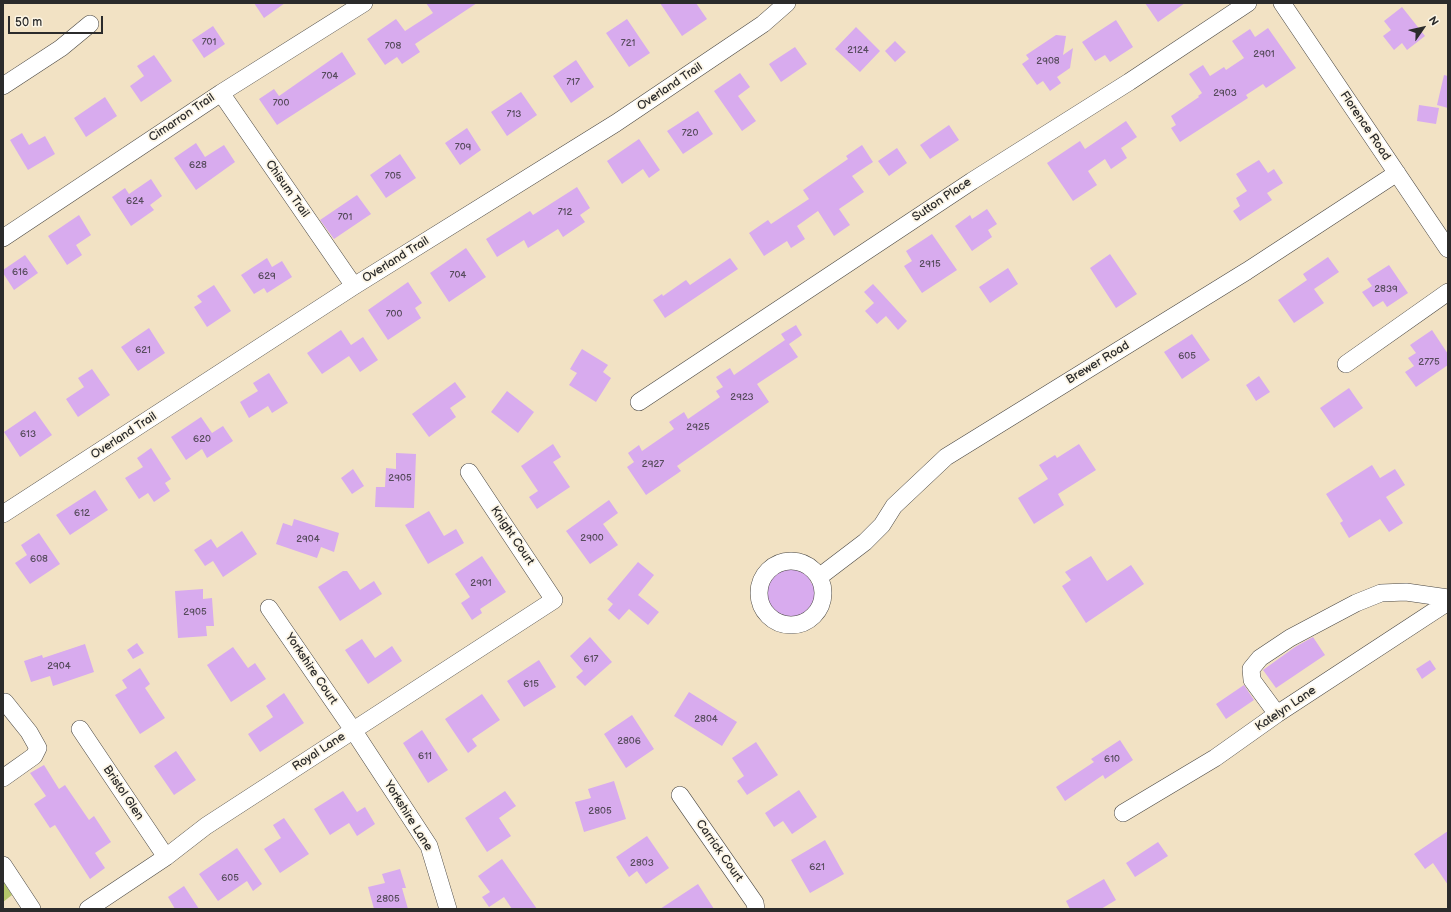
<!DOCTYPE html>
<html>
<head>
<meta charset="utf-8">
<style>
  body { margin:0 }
  #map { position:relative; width:1451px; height:912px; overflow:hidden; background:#f2e2c4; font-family:"Balsamiq Sans",sans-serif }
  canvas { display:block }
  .frame { position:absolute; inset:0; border:4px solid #2b2b2b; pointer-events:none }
  .north { position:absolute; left:1403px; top:8px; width:40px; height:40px; -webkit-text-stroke:3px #fcf5e5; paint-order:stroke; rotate:56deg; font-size:11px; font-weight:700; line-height:16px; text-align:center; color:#2b2b2b }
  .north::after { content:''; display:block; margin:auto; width:14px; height:18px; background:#2b2b2b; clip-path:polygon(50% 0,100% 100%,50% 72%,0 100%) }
  .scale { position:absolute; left:8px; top:16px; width:95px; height:18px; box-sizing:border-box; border:2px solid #2b2b2b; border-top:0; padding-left:5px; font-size:12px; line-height:14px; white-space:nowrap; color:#2b2b2b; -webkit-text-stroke:3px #fcf5e5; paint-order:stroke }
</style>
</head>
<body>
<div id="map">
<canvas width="1451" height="912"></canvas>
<div class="frame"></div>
<div class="north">N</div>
<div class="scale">50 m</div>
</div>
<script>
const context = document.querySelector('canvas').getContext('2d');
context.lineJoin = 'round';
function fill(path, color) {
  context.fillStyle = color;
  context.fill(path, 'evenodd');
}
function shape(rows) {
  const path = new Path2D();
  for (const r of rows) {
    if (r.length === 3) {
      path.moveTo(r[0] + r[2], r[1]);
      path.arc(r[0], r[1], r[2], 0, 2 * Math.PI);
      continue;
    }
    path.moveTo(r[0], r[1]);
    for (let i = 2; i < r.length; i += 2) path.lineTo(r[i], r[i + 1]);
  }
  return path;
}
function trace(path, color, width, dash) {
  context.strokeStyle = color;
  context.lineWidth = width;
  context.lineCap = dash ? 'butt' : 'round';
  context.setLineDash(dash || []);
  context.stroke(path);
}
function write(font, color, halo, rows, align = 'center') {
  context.font = font + ' "Balsamiq Sans",sans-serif';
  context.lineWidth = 3.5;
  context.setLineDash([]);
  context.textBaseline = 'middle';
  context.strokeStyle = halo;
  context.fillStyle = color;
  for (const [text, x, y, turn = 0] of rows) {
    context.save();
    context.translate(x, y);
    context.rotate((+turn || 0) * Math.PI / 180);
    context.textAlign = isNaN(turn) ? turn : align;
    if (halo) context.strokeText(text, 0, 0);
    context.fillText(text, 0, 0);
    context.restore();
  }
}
const green = shape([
  [3,881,12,895,3,902]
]);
const building = shape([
  [254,3,285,3,264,18],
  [426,3,477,3,415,44,420,52,402,64,397,57,385,65,367,39,396,19,405,31,433,13],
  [660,3,696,3,707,19,682,36],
  [1145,3,1185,3,1158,22],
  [1402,7,1425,36,1407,50,1402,43,1394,50,1383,36,1391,30,1384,21],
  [627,19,650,53,629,67,606,33],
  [1116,20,1133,47,1110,62,1105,55,1095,61,1082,42],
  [213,26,225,44,204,58,192,40],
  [856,27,880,51,860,72,835,49],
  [1268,28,1296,68,1266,88,1263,84,1246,95,1248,98,1180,142,1171,128,1176,125,1171,116,1199,97,1198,96,1202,93,1189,74,1203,65,1210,76,1224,67,1226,70,1244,58,1232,41,1250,29,1255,37],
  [1056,35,1066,36,1063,55,1073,48,1070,68,1057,77,1061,83,1050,91,1043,81,1037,85,1022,64,1029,59,1026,55],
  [895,41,906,52,895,62,885,51],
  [795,47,807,64,781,82,769,64],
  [342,52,356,74,277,125,259,99,274,89,279,96],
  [154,55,172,81,141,102,130,86,144,76,137,66],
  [576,60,594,87,571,103,553,76],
  [740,73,750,87,738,96,756,121,742,131,714,91],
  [1444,75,1448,76,1448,108,1437,105],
  [521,92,537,115,507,136,491,112],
  [105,97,117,116,86,137,74,118],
  [1419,105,1439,108,1436,124,1417,121],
  [698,111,713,134,683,154,667,131],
  [1126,121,1137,137,1121,148,1127,158,1111,169,1105,159,1088,171,1097,185,1073,201,1047,163,1080,141,1085,149],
  [949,125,959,140,930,159,920,145],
  [467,128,481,150,460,165,445,143],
  [22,133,29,145,45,136,55,154,28,170,10,140],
  [639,139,660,170,649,178,643,169,622,184,607,161],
  [196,143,205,157,224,145,235,162,196,190,174,158],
  [862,145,873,162,852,176,864,192,839,209,850,225,834,236,818,211,797,226,805,239,791,248,787,241,764,256,749,233,768,220,771,224,809,199,803,190,848,159,846,156],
  [897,148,907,163,889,176,878,161],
  [400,154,416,178,386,198,370,175],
  [1259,160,1268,173,1274,169,1283,183,1267,193,1272,200,1240,221,1233,211,1240,206,1236,198,1247,191,1236,174],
  [151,179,162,196,150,205,154,210,131,226,112,197,125,188,129,194],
  [577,187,590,208,580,215,585,222,563,237,558,229,528,248,524,240,497,257,486,239,530,211,533,215],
  [357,195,371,214,334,239,320,220],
  [987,209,997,224,988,230,992,237,972,251,955,226,970,215,972,219],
  [79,215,91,235,76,245,82,255,67,265,48,236],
  [932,234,957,270,922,293,904,266,912,261,906,251],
  [466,248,486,277,449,302,430,273],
  [1110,254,1137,294,1116,308,1090,268],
  [25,255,38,273,14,290,3,273,3,270],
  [1328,257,1339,272,1314,289,1324,303,1294,323,1278,300,1307,280,1303,274],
  [267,258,272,267,282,261,292,277,267,293,264,288,254,294,241,275],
  [730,258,738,269,665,318,653,300,662,294,663,296,686,280,690,285],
  [1389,265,1408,293,1387,307,1383,301,1373,307,1362,292,1372,286,1367,279],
  [1008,268,1018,284,990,303,979,287],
  [408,282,422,303,415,308,421,318,388,340,368,310],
  [873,284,907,321,898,330,886,316,877,324,865,311,874,303,864,292],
  [214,285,231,311,207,327,194,307,202,302,197,296],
  [796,325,802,335,789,344,798,357,757,384,769,402,677,466,681,471,646,495,627,467,634,462,628,453,639,445,642,451,674,429,669,422,684,412,688,419,720,397,716,391,723,387,716,377,730,368,734,375,785,340,781,334],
  [149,328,165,353,138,371,121,347],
  [341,330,351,345,363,337,378,360,360,372,349,356,322,374,307,353],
  [1432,330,1448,354,1448,365,1416,387,1405,372,1414,366,1408,358,1416,353,1410,345],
  [1192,334,1210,360,1182,379,1164,352],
  [582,349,608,365,603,372,611,378,596,402,569,385,577,373,570,369],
  [92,369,110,395,78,417,66,399,84,387,78,378],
  [269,373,288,403,272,413,268,406,249,418,240,402,258,391,253,383],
  [1259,376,1270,392,1256,401,1246,385],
  [455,382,466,397,450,408,456,417,429,437,412,414],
  [1349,388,1363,408,1334,428,1320,408],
  [507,391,534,412,518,433,491,412],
  [35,411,52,435,20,457,4,432],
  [201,417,212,433,223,426,233,441,207,458,202,449,186,460,171,437],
  [553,444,561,457,553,462,570,487,537,509,529,497,538,491,521,466],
  [1079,444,1096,470,1058,494,1064,505,1034,524,1018,498,1048,479,1039,465,1055,455,1057,458],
  [151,448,171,479,165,483,170,491,154,502,148,493,139,499,125,478,143,467,137,458],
  [396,453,416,454,414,508,375,507,376,487,385,487,386,468,396,469],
  [1372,465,1380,478,1395,469,1405,485,1386,497,1403,523,1389,532,1380,519,1349,538,1340,523,1343,521,1326,494],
  [353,469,364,486,352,494,341,478],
  [95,490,108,510,70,535,56,515],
  [609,500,618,513,603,524,618,545,590,564,566,531],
  [429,511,444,536,456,529,464,543,428,564,405,525],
  [294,519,339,533,334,552,321,547,317,558,276,544,283,523,292,526],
  [242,531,257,554,223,577,213,561,205,566,194,550,211,539,217,548],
  [39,533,60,564,30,584,15,563,27,555,21,545],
  [482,556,506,592,480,609,482,613,472,620,461,603,470,597,455,574],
  [1091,556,1107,581,1131,565,1144,584,1086,623,1062,586,1071,580,1065,572],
  [638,562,654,575,638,595,659,612,648,625,629,609,619,620,608,610,613,604,607,599],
  [796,564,809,575,811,583,816,586,818,593,816,602,807,615,791,620,776,615,770,609,765,593,767,585,771,577,778,571],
  [343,571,347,571,360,590,374,581,382,594,340,621,318,587],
  [203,589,203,599,212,598,214,626,206,626,207,636,178,638,175,591],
  [590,637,612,662,585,686,576,677,583,671,570,656],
  [1313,637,1325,655,1276,688,1263,670,1295,647],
  [362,639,375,658,392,646,402,661,368,684,345,650],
  [137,643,144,653,133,659,127,650],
  [85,644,94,672,53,686,50,676,31,682,24,661,42,655,43,658],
  [233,647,248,668,255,663,266,679,231,702,207,665],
  [539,660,556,687,524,707,507,681],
  [1430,660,1436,669,1422,679,1416,669],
  [140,668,150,684,145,688,165,718,140,734,115,695,127,688,122,680],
  [1244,685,1254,700,1226,719,1216,704],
  [689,692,737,722,722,746,674,716],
  [284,693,304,723,260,752,248,734,273,717,266,706],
  [482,694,500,720,472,739,477,746,468,753,445,719],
  [632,715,654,749,626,768,604,734],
  [422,730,448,770,428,783,403,743],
  [1120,740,1133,760,1105,779,1103,775,1065,801,1056,787,1094,762,1091,759],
  [756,742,778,775,747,795,737,781,744,776,732,758],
  [176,751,196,780,174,795,154,766],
  [44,765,59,789,65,785,89,820,94,816,111,842,95,853,105,868,90,879,55,825,50,828,34,804,46,796,30,773],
  [614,781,626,819,584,832,575,802,591,798,588,789],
  [799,790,817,817,792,834,783,821,774,827,765,813],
  [343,791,357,812,365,807,375,824,357,836,349,823,330,835,314,809],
  [505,791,516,806,499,818,511,836,487,852,465,818],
  [284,818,309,854,280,873,264,849,281,838,273,825],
  [1448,831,1448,885,1433,863,1425,869,1414,854],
  [647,836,669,868,646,884,637,871,629,877,616,857],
  [825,840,844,874,810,893,791,860],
  [1158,842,1168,856,1135,877,1126,863],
  [237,848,262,884,253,891,247,881,218,901,199,874],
  [502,859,537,909,512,909,504,897,489,907,482,897,490,892,478,876],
  [400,869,406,888,402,888,408,909,374,909,368,887,385,883,382,874],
  [1104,879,1116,900,1101,909,1070,909,1066,901],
  [698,884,714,909,660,909],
  [184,886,199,909,175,909,168,897]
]);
const minor = shape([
  [1282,3,1448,249],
  [3,86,61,48,90,24],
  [221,93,354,286],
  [3,238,221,93,364,3],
  [1346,364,1448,292],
  [639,402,972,181,1129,82,1248,3],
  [3,514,354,286,616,123,763,24,787,3],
  [791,593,32],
  [819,577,865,542,882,525,894,506,946,457,1247,271,1397,173],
  [269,608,353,730,429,846,448,909],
  [1277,714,1252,680,1251,669,1260,658,1290,638,1356,603,1381,593,1406,592,1448,598],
  [80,729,166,857],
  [3,778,34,756,38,748,29,732,5,702],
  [680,795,755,903,756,909],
  [1123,813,1215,758,1277,714,1448,602],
  [3,865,32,909],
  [88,909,166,857,206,826,554,600,469,472]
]);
const numberNames = [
  ["701",209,42],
  ["721",628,43],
  ["708",393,46],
  ["2124",858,50],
  ["2901",1264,54],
  ["2908",1048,61],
  ["704",330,76],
  ["717",573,82],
  ["2903",1225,93],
  ["700",281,103],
  ["713",514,114],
  ["720",690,133],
  ["709",463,147],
  ["628",198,165],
  ["705",393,176],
  ["624",135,201],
  ["712",565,212],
  ["701",345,217],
  ["2915",930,264],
  ["616",20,272],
  ["704",458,275],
  ["629",267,276],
  ["2839",1386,289],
  ["700",394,314],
  ["621",143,350],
  ["605",1187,356],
  ["2775",1429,362],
  ["2923",742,397],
  ["2925",698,427],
  ["613",28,434],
  ["620",202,439],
  ["2927",653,464],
  ["2905",400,478],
  ["612",82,513],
  ["2900",592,538],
  ["2904",308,539],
  ["608",39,559],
  ["2901",481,583],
  ["2905",195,612],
  ["617",591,659],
  ["2904",59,666],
  ["615",531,684],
  ["2804",706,719],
  ["2806",629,741],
  ["611",425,756],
  ["610",1112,759],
  ["2805",600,811],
  ["2803",642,863],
  ["621",817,867],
  ["605",230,878],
  ["2805",388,899]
];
const streetNames = [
  ["Overland Trail",670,87,-34],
  ["Cimarron Trail",182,118,-34],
  ["Florence Road",1365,126,56],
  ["Chisum Trail",287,189,55],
  ["Sutton Place",942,200,-34],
  ["Overland Trail",396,260,-32],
  ["Brewer Road",1098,363,-31],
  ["Overland Trail",124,436,-33],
  ["Knight Court",512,536,56],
  ["Yorkshire Court",311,669,56],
  ["Katelyn Lane",1286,709,-34],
  ["Royal Lane",319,752,-33],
  ["Bristol Glen",123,793,56],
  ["Yorkshire Lane",408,816,58],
  ["Carrick Court",719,851,55]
];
fill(green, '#b4c76b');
fill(building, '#d8abee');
trace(minor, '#494642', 18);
trace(minor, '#fff', 17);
write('10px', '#564b5c', null, numberNames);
write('12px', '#2b2b2b', '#fcf5e5', streetNames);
</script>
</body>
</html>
